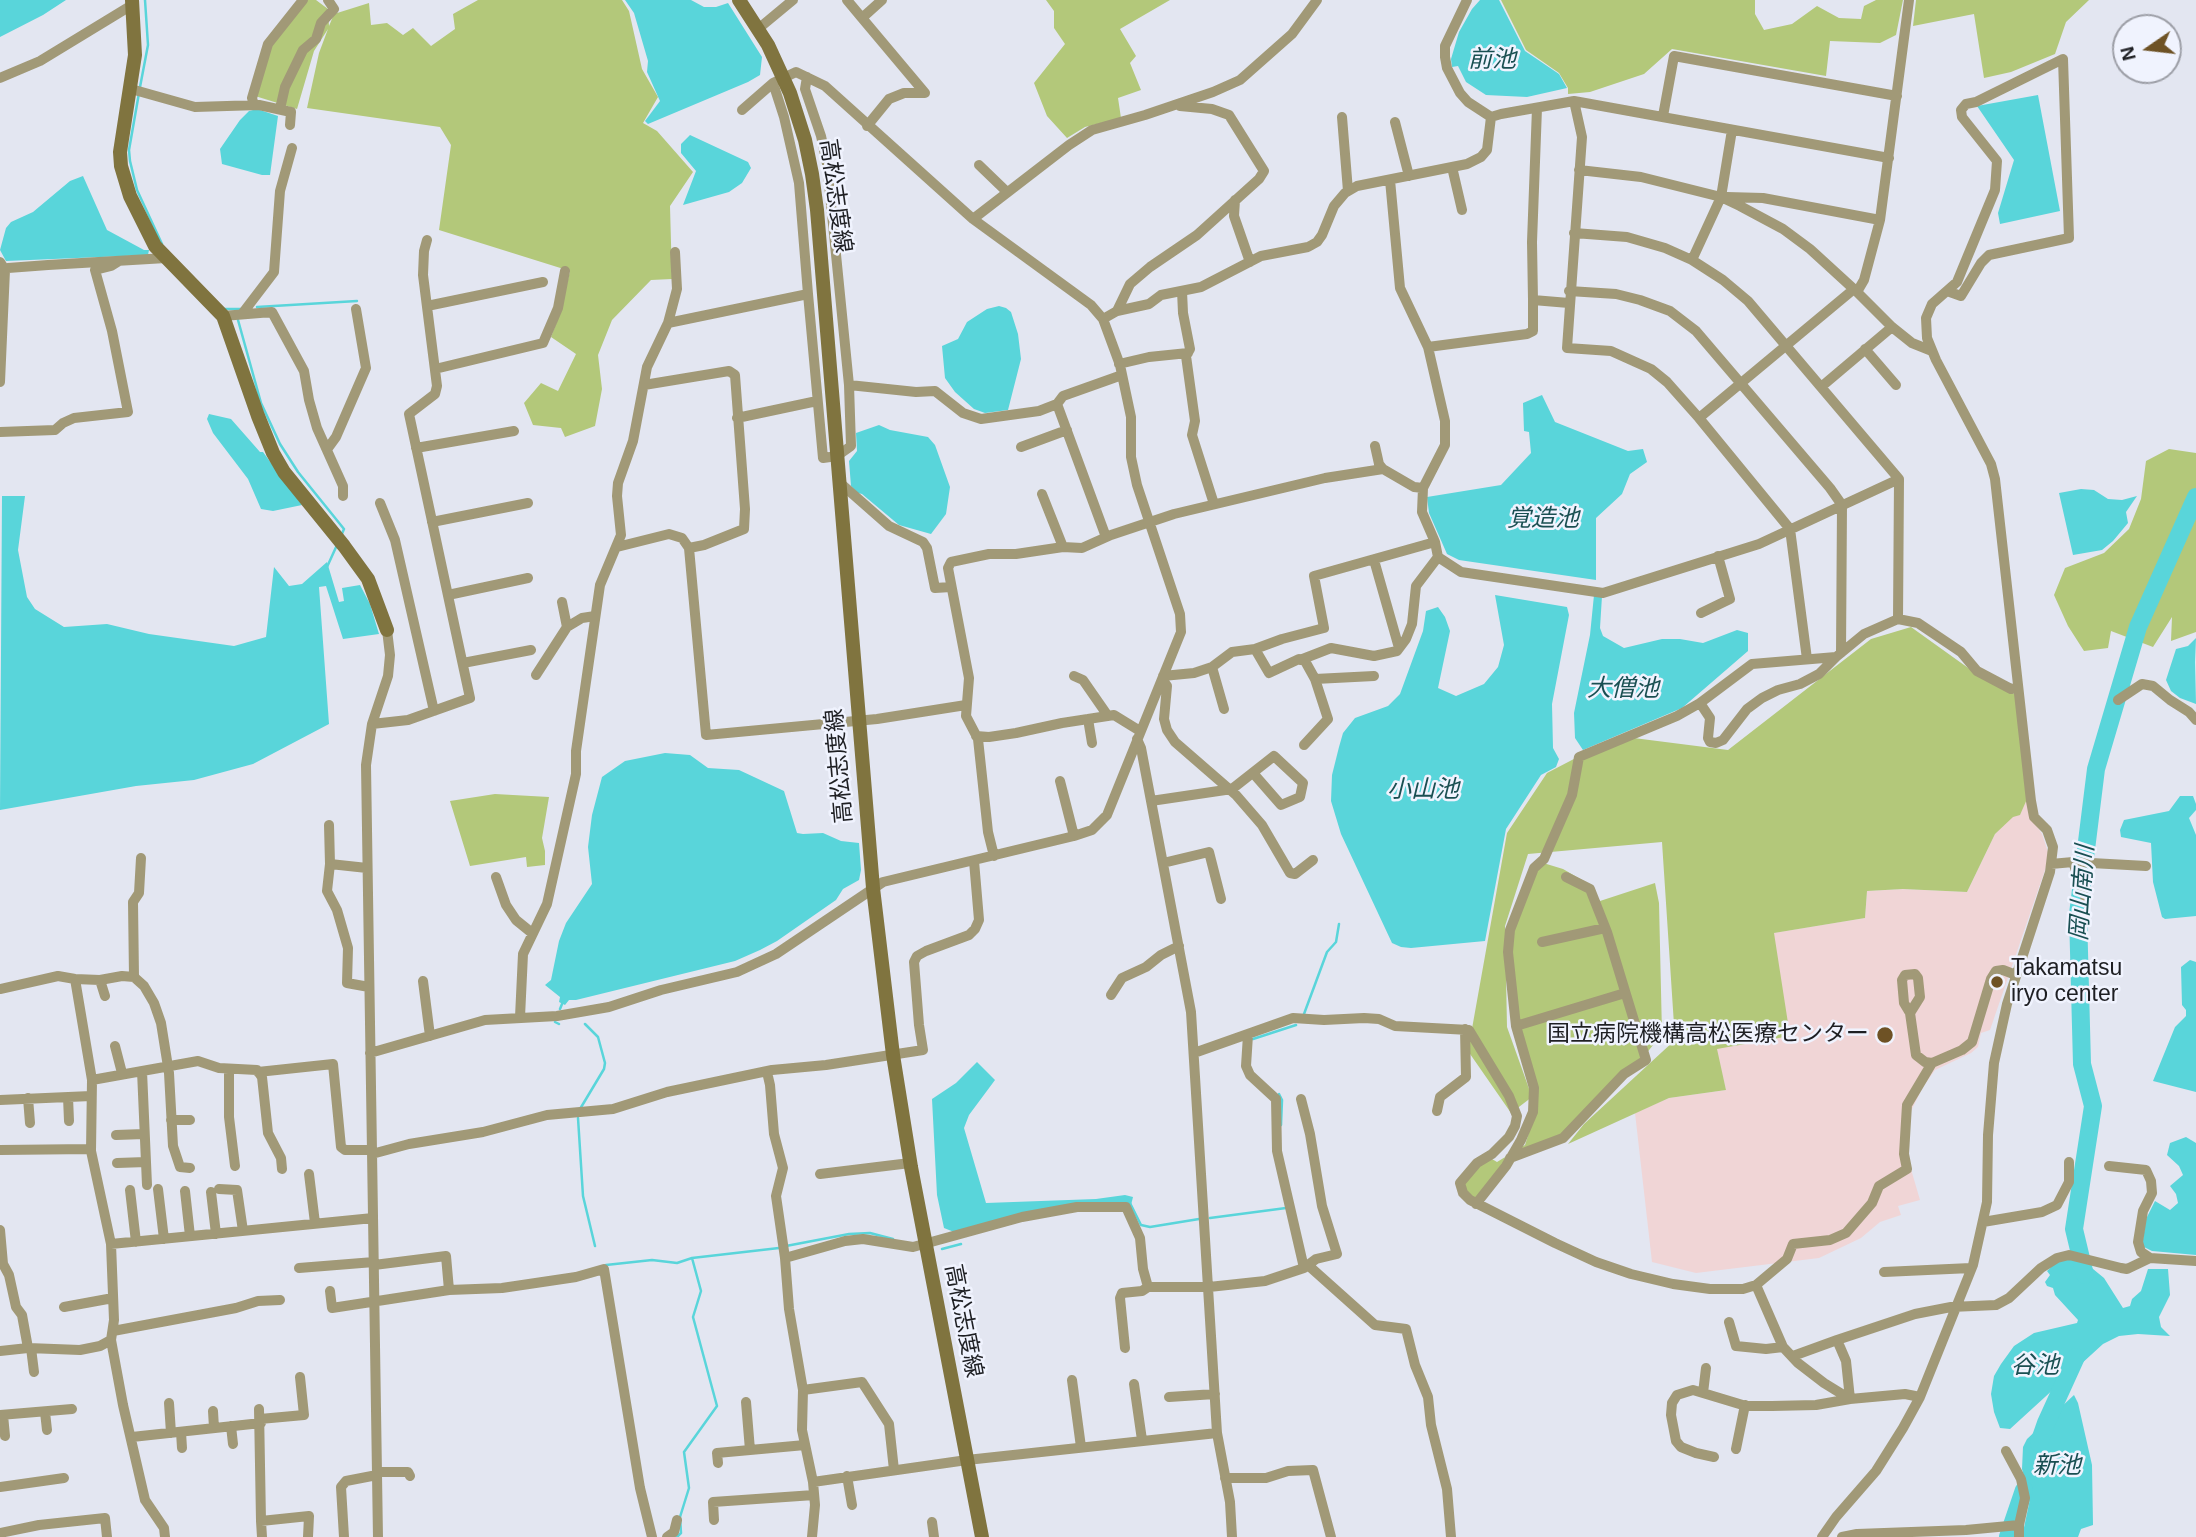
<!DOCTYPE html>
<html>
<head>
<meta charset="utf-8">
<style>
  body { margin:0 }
  #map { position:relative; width:2196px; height:1537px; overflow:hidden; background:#e3e6f1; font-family:Arial,sans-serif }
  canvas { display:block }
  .north { position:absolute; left:2112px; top:14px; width:70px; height:70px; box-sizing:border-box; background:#f0f3fe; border:2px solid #9c9ea6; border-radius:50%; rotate:256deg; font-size:19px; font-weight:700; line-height:28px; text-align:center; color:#1e1f23 }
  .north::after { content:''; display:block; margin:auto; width:24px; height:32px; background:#6e5225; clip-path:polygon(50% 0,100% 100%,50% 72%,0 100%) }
</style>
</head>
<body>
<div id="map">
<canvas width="2196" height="1537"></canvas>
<div class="north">N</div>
</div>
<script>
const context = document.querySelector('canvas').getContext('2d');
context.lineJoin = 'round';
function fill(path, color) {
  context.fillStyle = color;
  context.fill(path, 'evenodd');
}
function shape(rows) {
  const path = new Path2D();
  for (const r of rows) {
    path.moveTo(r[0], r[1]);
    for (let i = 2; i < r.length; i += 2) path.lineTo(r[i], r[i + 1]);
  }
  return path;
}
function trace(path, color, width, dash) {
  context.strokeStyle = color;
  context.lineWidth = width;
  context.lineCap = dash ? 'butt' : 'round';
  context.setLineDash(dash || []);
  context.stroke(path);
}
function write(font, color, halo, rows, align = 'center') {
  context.font = font + ' Arial,"Noto Sans JP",sans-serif';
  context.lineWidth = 5;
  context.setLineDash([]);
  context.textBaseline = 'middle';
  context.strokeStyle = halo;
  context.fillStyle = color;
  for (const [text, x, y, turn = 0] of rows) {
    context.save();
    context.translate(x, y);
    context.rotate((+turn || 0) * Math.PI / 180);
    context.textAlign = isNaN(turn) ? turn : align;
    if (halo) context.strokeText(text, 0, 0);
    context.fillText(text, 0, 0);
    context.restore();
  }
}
const medical = shape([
  [2027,799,2029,814,2042,834,2048,852,2046,867,1990,1030,1981,1033,1978,1047,1971,1053,1935,1070,1923,1087,1910,1113,1908,1159,1920,1200,1898,1206,1901,1215,1880,1222,1861,1238,1819,1258,1696,1273,1652,1262,1635,1113,1669,1098,1726,1090,1716,1049,1773,933,1865,918,1867,891,1903,889,1967,892,1995,834]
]);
const green = shape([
  [307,0,316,0,328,9,329,26,334,14,369,3,371,25,387,23,403,35,413,28,431,46,455,29,453,14,478,0,622,0,629,11,642,69,658,97,643,123,657,131,693,172,670,206,672,279,651,280,612,320,598,355,602,389,595,426,565,437,561,428,533,425,524,403,541,383,558,391,576,354,551,337,560,313,570,271,439,230,451,145,440,127,307,108,319,53,328,29,314,51,297,109,255,96,270,47],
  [1046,0,1170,0,1120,29,1136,56,1130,63,1141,90,1118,98,1121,118,1085,127,1067,138,1047,116,1034,83,1065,44,1054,28,1054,11],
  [1501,0,1755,0,1755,14,1764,30,1792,24,1817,6,1839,18,1861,19,1864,6,1876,0,1903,0,1896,35,1880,43,1830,41,1826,76,1672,49,1644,74,1590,92,1568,94,1568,88,1559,73,1526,50],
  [1916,0,2089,0,2066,22,2055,54,2011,72,1984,78,1974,14,1913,26],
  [2169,449,2196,453,2196,632,2171,641,2172,617,2153,647,2111,631,2108,648,2084,651,2068,626,2054,595,2065,568,2104,553,2129,529,2141,499,2146,461],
  [1911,627,1971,670,2016,695,2027,799,2020,815,2013,817,1995,834,1967,892,1903,889,1867,891,1865,918,1774,933,1790,1036,1717,1049,1726,1090,1669,1098,1568,1144,1584,1124,1675,1040,1662,842,1528,854,1505,926,1507,1027,1532,1097,1511,1113,1468,1051,1507,833,1547,773,1618,736,1728,750,1871,639],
  [495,794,549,797,542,838,545,851,545,865,527,867,526,857,470,866,450,801],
  [1540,862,1563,869,1589,884,1600,901,1655,883,1659,903,1662,1034,1641,1060,1562,1136,1527,1147,1474,1199,1467,1193,1463,1182,1477,1165,1492,1159,1497,1162,1525,1145,1536,1111,1538,1088,1519,1023,1511,953,1512,931]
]);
const water = shape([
  [0,0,66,0,43,15,0,37],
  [625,0,691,0,704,7,716,7,728,3,762,57,760,75,748,82,648,124,645,121,660,101,647,72,648,61,634,13],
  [1480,0,1499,0,1525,51,1559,74,1567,88,1527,97,1486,95,1466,82,1458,66,1452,67,1451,59,1459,32,1472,9],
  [2038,95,2060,211,2000,224,1998,213,2014,160,1977,106],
  [257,109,278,116,270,175,262,175,222,164,220,149,240,120,249,111],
  [690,135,748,162,751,168,742,183,729,192,683,205,696,171,681,153,681,144],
  [83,176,107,230,144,250,149,250,148,255,6,261,0,250,6,228,11,222,33,212,70,181],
  [999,306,1006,308,1011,312,1018,334,1021,359,1008,410,985,413,974,409,955,392,945,378,942,346,958,339,967,322,987,309],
  [1542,395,1555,422,1628,451,1643,449,1647,462,1630,474,1622,494,1596,518,1596,580,1459,560,1447,554,1429,513,1427,497,1501,485,1531,453,1529,432,1524,431,1523,403],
  [209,414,231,419,260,452,263,452,302,505,273,511,261,509,248,479,213,433,207,419],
  [879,425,890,430,928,437,935,445,950,487,946,514,931,534,899,525,862,494,858,493,851,486,849,461,857,451,856,433],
  [2081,489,2094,490,2108,499,2122,500,2137,496,2126,512,2128,523,2113,541,2102,550,2073,555,2059,493],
  [2,496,25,496,18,550,27,597,35,609,64,627,107,624,149,634,234,646,266,637,274,567,289,586,302,584,327,562,339,602,344,601,342,588,360,585,370,604,379,634,343,639,326,586,319,587,329,724,253,764,194,780,136,786,0,810],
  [1495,595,1567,607,1569,615,1552,704,1553,748,1559,759,1556,767,1541,775,1506,829,1485,941,1411,948,1401,947,1392,943,1341,834,1331,801,1332,775,1339,747,1343,733,1355,718,1388,706,1400,694,1423,631,1426,611,1438,607,1445,617,1450,631,1438,688,1456,696,1484,684,1498,667,1504,645],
  [1594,595,1602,596,1600,628,1603,636,1624,648,1662,639,1680,639,1703,643,1737,630,1748,633,1748,651,1682,708,1583,750,1575,738,1574,713,1590,635],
  [2196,638,2195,662,2196,704,2180,698,2171,691,2166,680,2176,649,2188,646],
  [665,753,690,755,708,768,739,770,784,791,797,833,803,834,823,833,841,841,859,843,861,870,859,880,843,889,836,900,777,941,760,950,735,961,576,1000,569,1000,565,1005,559,1002,560,997,545,985,551,980,559,941,566,923,592,884,588,847,592,815,602,777,625,761],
  [2180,796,2193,796,2196,804,2196,810,2189,818,2196,835,2196,916,2165,919,2162,917,2153,882,2151,843,2121,837,2120,830,2124,820,2169,811],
  [2190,960,2196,962,2196,1092,2153,1081,2175,1027,2186,1016,2186,1010,2182,1005,2181,967],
  [977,1062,995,1080,969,1115,964,1128,986,1203,1096,1199,1125,1195,1133,1197,1131,1205,1092,1207,954,1232,944,1228,937,1195,932,1099,956,1083],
  [2186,1137,2196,1143,2196,1255,2152,1251,2142,1246,2146,1219,2155,1201,2170,1210,2178,1203,2176,1194,2170,1186,2183,1175,2179,1166,2167,1155,2170,1143],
  [2070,1258,2087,1264,2104,1278,2123,1308,2130,1306,2132,1299,2141,1291,2148,1269,2168,1269,2170,1295,2159,1317,2161,1327,2170,1336,2138,1334,2119,1336,2103,1344,2010,1429,2000,1428,1994,1412,1991,1394,1994,1376,2001,1364,2014,1346,2034,1333,2077,1323,2078,1320,2055,1295,2053,1288,2047,1286,2045,1282,2050,1275,2047,1271,2057,1261],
  [2074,1395,2078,1403,2092,1465,2093,1525,2081,1529,2078,1537,2022,1537,2030,1499,2022,1469,2023,1447,2027,1439]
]);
const stream = shape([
  [140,87,148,45,145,0],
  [139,93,129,150,130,161,137,190,162,244],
  [257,307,357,301],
  [224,309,241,309],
  [238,320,261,403,280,444,298,472,344,529,341,536],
  [327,567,337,545],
  [560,1009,562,1004],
  [1304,1014,1327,952,1336,942,1339,924],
  [555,1022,559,1024],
  [1253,1039,1296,1025],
  [1279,1094,1282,1100,1281,1125],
  [580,1109,604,1069,605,1063,598,1037,585,1024],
  [578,1118,583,1196,595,1246],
  [1130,1203,1141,1225,1150,1227,1199,1219],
  [1210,1218,1286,1208],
  [786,1246,849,1234,870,1233,893,1239],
  [942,1249,961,1244],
  [606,1265,652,1260,677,1263,692,1258],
  [677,1537,681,1533,680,1517,689,1488,684,1452,717,1406,693,1317,701,1291,692,1258,779,1248]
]);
const river = shape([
  [2085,1275,2074,1229,2093,1106,2082,1064,2078,914,2096,769,2138,627,2196,497],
  [2039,1443,2046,1423,2076,1357],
  [2008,1537,2024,1490]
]);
const street = shape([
  [847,0,862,18],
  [1467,0,1445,46,1445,57,1447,68,1460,93,1468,102,1491,117],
  [758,29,793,0],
  [807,77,805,89,821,136,827,164,849,385,851,446,837,456,823,458,808,294],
  [0,78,40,61,132,5],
  [131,89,195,107,259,105,291,112,290,125],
  [1574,101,1582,137,1567,348,1611,351,1651,369,1667,382,1699,418,1790,529,1807,659],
  [254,105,252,98,268,44,303,0],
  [280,109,285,87,303,50,316,39,321,23,334,9,328,0],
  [742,110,773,83],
  [1663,116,1674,56,1897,96],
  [1342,117,1348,191],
  [1395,122,1409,176],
  [867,126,889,99,904,93,925,93,862,18,882,0],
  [979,165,1007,192],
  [1452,167,1462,210],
  [1579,170,1641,177,1721,197,1740,206,1783,229,1810,249,1857,292,1892,327,1912,343,1932,351],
  [1390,180,1400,288,1428,347,1445,421,1445,445,1423,488,1422,512,1435,542,1438,557,1461,572,1603,593,1759,544,1899,479],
  [1727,197,1763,198,1880,220],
  [1235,200,1234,216,1250,262],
  [973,219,1069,145,1092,130,1145,115,1213,92,1240,80,1292,34,1317,0],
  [1574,233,1627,237,1665,248,1692,260,1723,280,1748,301,1899,479,1898,619],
  [1692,260,1721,197,1732,130],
  [0,262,5,270,0,382],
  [5,270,8,268,48,265,166,258],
  [1182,291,1183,313,1190,349,1186,356,1195,421,1192,435,1214,504],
  [1569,291,1616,294,1640,300,1670,311,1696,331,1830,488,1842,505,1841,653],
  [1857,292,1864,280,1880,220,1909,0],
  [1533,300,1532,242,1537,108],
  [427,306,543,282],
  [1117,311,1130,284,1150,267,1197,235,1259,179,1264,171,1229,115,1212,109,1180,106],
  [242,314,274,272,280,191,292,148],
  [223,316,272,312,304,371,309,400,317,428,343,486,343,496],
  [1103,319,1117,311,1149,304,1161,295,1201,287,1261,256,1308,247,1317,242,1322,235,1334,206,1345,193,1357,186,1467,164,1481,157,1487,150,1491,117,1501,114,1574,101,1889,158],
  [668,323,677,289,675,252],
  [1428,347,1527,334,1533,331,1533,300,1569,303],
  [1865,349,1896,385],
  [1119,364,1149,357,1188,353],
  [435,369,543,343,558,308,565,271],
  [644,385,729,371,735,375,745,509,744,529,704,545,689,548],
  [849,385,916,392,935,391,963,413,981,419,1039,411,1057,404],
  [1821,387,1892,327],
  [737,418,817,401],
  [1699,418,1854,289],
  [0,432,55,430,63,423,74,418,128,412,112,331,95,270,111,266,119,261],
  [1375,446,1379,464,1383,469],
  [1021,447,1067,430],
  [328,448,336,437,366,368,356,309],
  [416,448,514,431],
  [839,482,889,526,923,542,927,548,935,588,951,587],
  [1042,494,1063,547],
  [380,503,395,540,434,711],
  [432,522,528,503],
  [1106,537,1057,404,1063,396,1122,375],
  [617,547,669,534,682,538,689,548,706,735,877,719,966,705],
  [1374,560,1399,648],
  [448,595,528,578],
  [562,602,567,627],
  [1701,613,1730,599,1718,556],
  [1255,649,1269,673,1299,659,1305,661,1315,679,1328,719,1304,745],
  [1300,660,1331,648,1374,656,1397,651,1406,639,1412,624,1416,586,1438,557],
  [463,663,531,650],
  [1212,667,1224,709],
  [536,675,567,627,582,618,595,616],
  [1074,676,1083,680,1108,716],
  [1163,676,1194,673,1212,667,1232,652,1255,649,1282,639,1324,628,1314,576,1435,542],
  [1162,679,1167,686,1164,719,1167,730,1175,742,1236,795,1262,825,1290,873,1295,874,1313,860],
  [1315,679,1374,676],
  [2118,700,2142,684,2153,686,2170,700,2189,712,2196,720],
  [1700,703,1710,718,1708,738,1710,742,1716,743,1723,740,1747,709,1762,698,1778,690,1800,684,1819,674,1836,657],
  [1088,719,1092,743],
  [372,724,408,720,470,698,409,414,435,394,437,386,423,275,424,251,427,240],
  [976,736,989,737,1016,733,1062,723,1114,715,1140,731],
  [1137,739,1141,748,1191,1012,1217,1433,1230,1502,1232,1537],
  [1060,781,1074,836],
  [1151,801,1232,789,1274,756,1303,783,1300,797,1281,805,1253,773],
  [329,825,330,864,367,868],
  [994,856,988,832,978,739,966,716,969,678,948,568,951,562,989,554,1016,554,1063,547,1082,548,1111,535,1174,514,1325,478,1383,469,1414,487,1423,488],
  [2073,862,2086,900],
  [1163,863,1209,852,1221,899],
  [330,864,327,891,337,910,348,948,347,983,369,987],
  [2051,864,2073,862,2146,866],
  [496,877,506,905,516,920,532,933],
  [1542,942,1605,928],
  [134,977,133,902,139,893,141,858],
  [75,979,92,1080,91,1151,111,1244,114,1320,111,1340,123,1405,145,1500,164,1528,165,1537],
  [100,980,105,996],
  [423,981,430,1036],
  [0,989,58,976,75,979,100,980,122,976,134,977,144,986,154,1003,161,1023,169,1073,173,1146,180,1167,190,1168],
  [1111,995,1122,978,1146,967,1161,955,1179,946],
  [1910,1013,1920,997,1918,978,1915,974,1905,975,1902,980,1904,1003,1910,1013,1916,1055,1925,1062,1932,1063,1962,1050,1972,1042,1991,979,1996,971,2003,970,2016,975],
  [1516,1026,1625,993],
  [115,1046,122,1073],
  [370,1053,485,1020,557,1016,609,1007,661,990,737,972,776,954,883,882,1074,836,1092,830,1107,815,1181,632,1180,614,1137,485,1131,457,1131,417,1120,365,1103,319,1091,305,973,219,825,86,796,72,773,83,784,117,799,183,808,294,668,323,647,367,633,441,618,483,617,496,621,535,600,585,576,751,576,774,547,904,523,954,520,1017],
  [1194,1053,1293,1018,1324,1020,1364,1018,1379,1019,1395,1026,1469,1030,1509,1096,1517,1116,1515,1126,1509,1137,1492,1154,1477,1163,1460,1183,1463,1193,1470,1200,1555,1243,1596,1262,1631,1274,1673,1284,1710,1289,1743,1289,1756,1285],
  [229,1069,229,1117,235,1166],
  [142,1071,147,1185],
  [258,1072,333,1064,341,1147,345,1150,372,1150],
  [767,1072,770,1085,774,1134,783,1168,776,1196,785,1258,789,1309,803,1390,802,1430,813,1482,815,1505,812,1537],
  [92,1080,198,1061,219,1068,257,1070,262,1077,268,1133,281,1158,282,1169],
  [68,1097,69,1121],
  [28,1098,30,1123],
  [1301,1099,1310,1134,1322,1206,1337,1254,1316,1259,1304,1268],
  [0,1100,91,1096],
  [1437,1111,1440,1097,1466,1077,1465,1029],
  [171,1120,190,1120],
  [116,1135,144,1134],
  [0,1150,91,1149],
  [372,1154,409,1144,483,1132,547,1115,613,1109,667,1092,772,1070,826,1065,923,1050,919,1025,914,962,917,956,926,951,969,935,975,929,979,920,974,861],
  [1510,1158,1563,1138,1624,1074,1646,1060,1607,932,1590,889,1566,877],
  [117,1163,146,1162],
  [2109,1166,2146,1170,2151,1181,2152,1193,2143,1211,2138,1242,2141,1252,2150,1258],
  [309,1174,315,1223],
  [820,1174,910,1163],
  [158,1189,164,1239],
  [219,1189,237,1190,243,1231],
  [130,1190,136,1242],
  [185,1191,190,1236],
  [211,1192,216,1234],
  [1476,1204,1506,1166,1521,1140,1533,1112,1534,1088,1516,1026,1508,952,1510,930,1534,868,1544,859,1572,795,1579,757,1677,716,1700,703,1752,664,1836,657,1864,634,1898,619,1918,623,1961,652,1977,671,2011,689,2018,688],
  [1983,1222,2042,1212,2057,1205,2069,1182,2069,1162],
  [0,1230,3,1264,9,1275,16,1307,22,1315,28,1348],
  [111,1244,373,1218],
  [785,1258,845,1241,863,1239,913,1247,1022,1217,1077,1207,1126,1207,1140,1238,1143,1269,1148,1287,1209,1287,1265,1281,1304,1268,1277,1151,1276,1099,1250,1075,1246,1066,1248,1035],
  [374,1265,446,1256,449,1290],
  [1309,1266,1375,1325,1406,1329,1415,1365,1428,1397,1431,1425,1447,1489,1451,1537],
  [299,1268,374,1262],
  [1884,1272,1971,1268],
  [330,1291,332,1308,449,1290,502,1288,576,1277,604,1269,640,1488,652,1537],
  [64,1307,113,1298],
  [1729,1322,1736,1346,1766,1349,1783,1347],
  [113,1331,236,1308,258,1301,280,1300],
  [31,1348,34,1372],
  [1125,1348,1120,1298,1122,1293,1142,1291,1148,1287],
  [0,1351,28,1348,80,1350,100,1346,111,1340],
  [1793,1356,1837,1340],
  [1072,1380,1081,1447],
  [1134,1384,1142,1440],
  [803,1390,862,1382,889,1424,894,1470],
  [1703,1393,1706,1368],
  [1169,1397,1215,1394],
  [1920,1397,1905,1394,1850,1399,1824,1383,1798,1363,1783,1347,1756,1285,1787,1259,1793,1244,1830,1240,1846,1233,1872,1203,1879,1186,1907,1169,1904,1154,1907,1105,1932,1063],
  [746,1402,750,1450],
  [169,1403,171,1433],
  [259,1409,261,1521,309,1516,308,1537],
  [213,1411,214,1428],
  [45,1412,47,1430],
  [0,1415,72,1409],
  [3,1415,5,1436],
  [260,1419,304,1415,300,1377],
  [231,1426,233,1444],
  [181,1432,182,1448],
  [132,1437,261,1423],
  [1736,1449,1745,1405],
  [2006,1451,2021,1479,2025,1498,2019,1525],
  [1714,1457,1696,1453,1681,1447,1676,1441,1671,1415,1672,1403,1677,1395,1693,1390,1746,1406,1772,1406,1816,1405,1850,1399,1846,1361,1837,1340,1915,1314,1951,1307,1996,1305,2009,1298,2041,1268,2057,1258,2069,1255,2121,1268,2127,1269,2150,1258,2196,1261],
  [718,1463,717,1453,805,1445],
  [377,1472,408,1472,410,1476],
  [847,1476,852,1505],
  [1225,1478,1266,1478,1288,1471,1313,1470,1331,1537],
  [813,1482,967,1460,1217,1433],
  [0,1487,64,1478],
  [714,1520,713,1502,814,1495],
  [261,1521,262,1537],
  [932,1522,934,1537],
  [0,1533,39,1525,105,1518,107,1537],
  [344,1537,341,1487,346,1481,377,1475],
  [378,1537,366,765,372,724,388,676,390,655,387,630],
  [667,1537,674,1532,677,1520],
  [1822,1537,1836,1517,1876,1471,1903,1428,1920,1397,1973,1265,1987,1202,1988,1135,1994,1063,2007,1004,2050,872,2053,847,2047,830,2034,817,2031,801,1995,479,1991,464,1936,360,1927,338,1926,318,1932,304,1957,282,1995,190,1997,161,1962,117,1961,110,1966,104,1976,102,2063,59,2069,238,1989,255,1981,263,1961,296,1947,291],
  [1842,1537,1857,1534,1966,1530,2019,1525,2019,1537]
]);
const secondary = shape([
  [132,0,135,55,120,152,121,166,130,196,155,246,223,316,258,416,273,453,284,472,344,546,368,579,387,630],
  [739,0,768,45,790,93,805,140,812,174,817,210,873,888,893,1055,911,1167,982,1537]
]);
const markers = [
  [1997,982,7,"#6e5225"],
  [1885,1035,9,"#6e5225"]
];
const streetNames = [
  ["高松志度線",835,196,82],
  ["高松志度線",840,766,-95],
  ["高松志度線",963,1321,79]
];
const poiNames = [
  ["Takamatsu",2011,969],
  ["iryo center",2011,995],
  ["国立病院機構高松医療センター",1869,1035,"right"]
];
const waterNames = [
  ["前池",1492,60],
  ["覚造池",1543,519],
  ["大僧池",1623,689],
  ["小山池",1423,790],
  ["岡山南川",2083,893,-86],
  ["谷池",2035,1366],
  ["新池",2057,1466]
];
fill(medical, '#f0d5d6');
fill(green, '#b3c87a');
fill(water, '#59d5da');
trace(stream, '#59d5da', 2.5);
trace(river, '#59d5da', 18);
trace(street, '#a19977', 10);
trace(secondary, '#80743f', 14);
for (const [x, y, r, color] of markers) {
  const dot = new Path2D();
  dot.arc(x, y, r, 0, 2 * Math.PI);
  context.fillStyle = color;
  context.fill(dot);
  trace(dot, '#f0f3fe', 2.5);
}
write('23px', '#1e1f23', '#f0f3fe', streetNames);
write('23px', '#1e1f23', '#f0f3fe', poiNames, 'left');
write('italic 24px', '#194f52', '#f0f3fe', waterNames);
</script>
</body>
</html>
